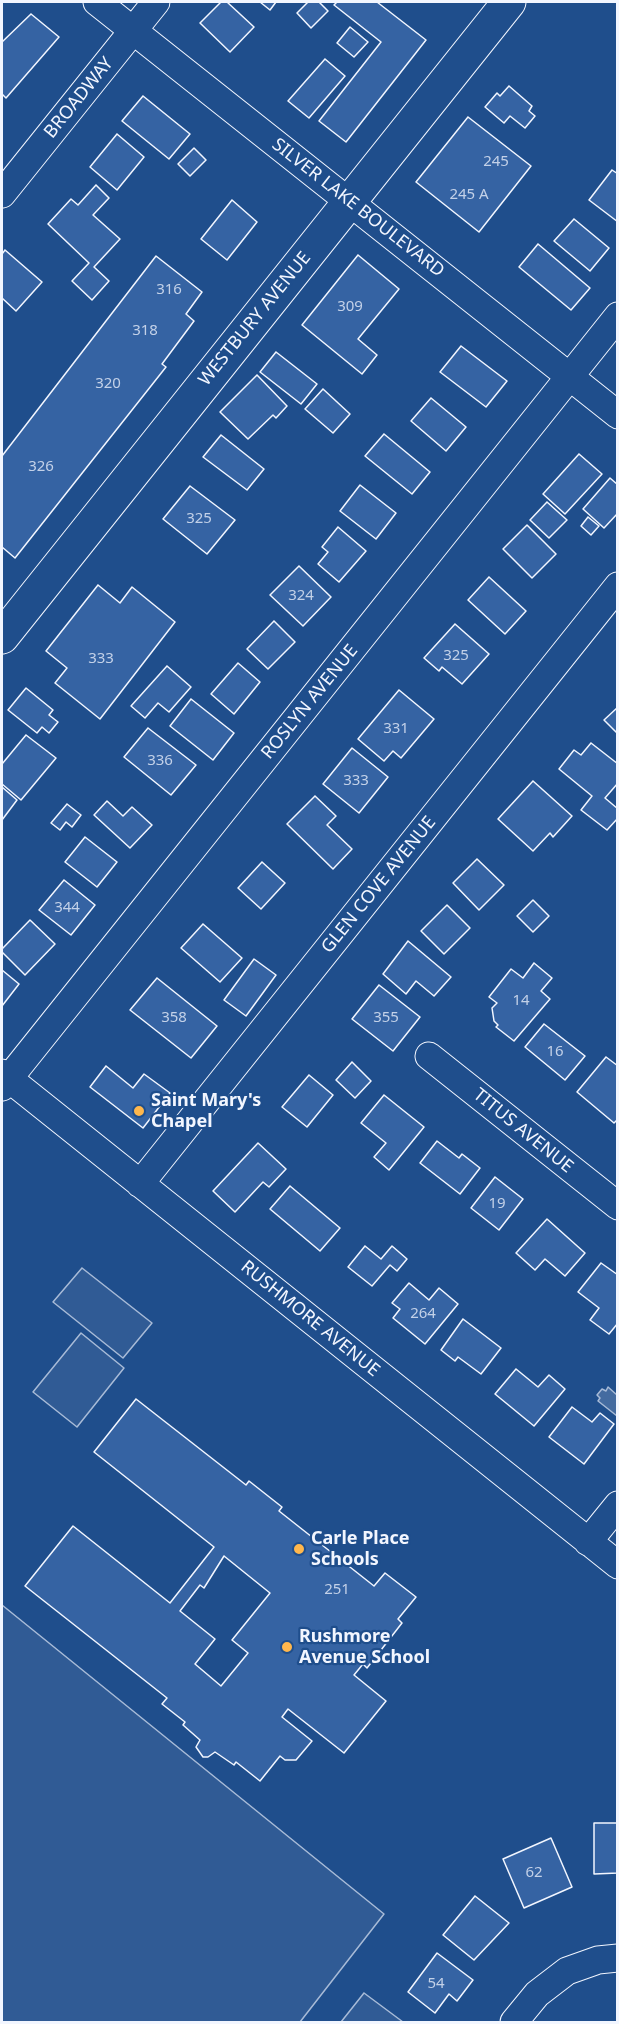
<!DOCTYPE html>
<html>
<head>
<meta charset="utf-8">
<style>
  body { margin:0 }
  #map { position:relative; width:619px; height:2024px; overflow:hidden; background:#1f4e8c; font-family:"Noto Sans",sans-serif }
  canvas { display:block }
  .frame { position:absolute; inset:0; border:3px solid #f2f6ff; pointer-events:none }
</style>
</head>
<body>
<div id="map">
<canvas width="619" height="2024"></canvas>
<div class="frame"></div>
</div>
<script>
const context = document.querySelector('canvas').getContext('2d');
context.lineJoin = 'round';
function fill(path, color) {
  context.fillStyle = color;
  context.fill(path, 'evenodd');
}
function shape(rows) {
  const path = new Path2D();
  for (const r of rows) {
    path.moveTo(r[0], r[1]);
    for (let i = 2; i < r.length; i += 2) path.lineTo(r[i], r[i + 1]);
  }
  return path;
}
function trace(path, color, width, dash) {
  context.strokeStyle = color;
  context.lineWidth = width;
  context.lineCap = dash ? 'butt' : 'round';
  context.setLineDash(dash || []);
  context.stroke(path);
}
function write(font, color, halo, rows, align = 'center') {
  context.font = font + ' "Noto Sans",sans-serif';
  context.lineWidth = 4.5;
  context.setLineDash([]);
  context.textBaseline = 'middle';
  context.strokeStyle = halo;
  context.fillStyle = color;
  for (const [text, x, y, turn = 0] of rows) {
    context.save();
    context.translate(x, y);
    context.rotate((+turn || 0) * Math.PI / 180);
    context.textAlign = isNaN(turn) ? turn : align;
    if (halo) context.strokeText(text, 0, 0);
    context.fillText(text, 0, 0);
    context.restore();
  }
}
const green = shape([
  [82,1268,152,1323,123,1358,53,1302,82,1268],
  [81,1333,124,1368,77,1427,33,1392,81,1333],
  [2,1605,384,1914,300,2022,2,2022,2,1605],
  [364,1993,403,2022,341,2022,364,1993]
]);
const water = shape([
  [608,1387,617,1395,617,1416,598,1401,600,1398,597,1395,602,1389,606,1391,608,1387]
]);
const building = shape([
  [221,2,227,2,254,27,230,52,200,23,221,2],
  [260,2,276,2,270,10,260,2],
  [308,2,319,2,328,11,311,28,297,13,308,2],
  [337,2,377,2,426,40,346,142,319,121,381,42,334,5,337,2],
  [31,14,59,37,6,98,2,94,2,42,31,14],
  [350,27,368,42,354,57,337,43,350,27],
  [325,59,345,76,309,118,288,101,325,59],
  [509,86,532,106,529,111,535,116,525,128,510,116,504,123,485,107,497,93,500,96,509,86],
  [143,96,190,134,169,159,122,121,143,96],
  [468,117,531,166,479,232,416,182,468,117],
  [117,134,144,157,117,190,90,167,117,134],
  [194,148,206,160,190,176,178,164,194,148],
  [612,170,618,174,618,222,589,200,612,170],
  [96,185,109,198,93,215,120,239,94,267,109,281,92,300,72,281,89,263,48,224,71,199,78,205,96,185],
  [232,200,257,222,227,260,201,239,232,200],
  [574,219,609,248,590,271,554,241,574,219],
  [538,244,590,288,571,310,519,267,538,244],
  [5,250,42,282,16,311,2,298,2,254,5,250],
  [358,255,399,289,358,339,377,355,362,374,302,325,358,255],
  [156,256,202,292,186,314,194,321,162,364,166,367,15,558,2,547,2,456,156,256],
  [461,346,507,381,486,407,440,372,461,346],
  [276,352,317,384,301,404,260,372,276,352],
  [257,375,287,406,276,418,273,415,248,439,220,412,257,375],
  [323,389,350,414,333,433,305,409,323,389],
  [431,398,466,427,446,451,411,421,431,398],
  [384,434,430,472,412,494,365,456,384,434],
  [221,435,264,469,247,490,203,457,221,435],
  [579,454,602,474,565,514,543,494,579,454],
  [610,478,618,485,618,513,604,528,583,509,610,478],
  [360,485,396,513,376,539,340,511,360,485],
  [190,486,235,520,207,554,163,519,190,486],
  [547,502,567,520,549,538,530,520,547,502],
  [588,517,599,526,591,535,581,526,588,517],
  [527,525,556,554,532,578,503,549,527,525],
  [338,527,366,551,339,582,318,564,328,552,322,547,338,527],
  [299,566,331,597,303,626,270,595,299,566],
  [489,577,526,611,505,634,468,600,489,577],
  [98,585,120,603,132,587,175,622,100,719,55,683,67,668,46,651,98,585],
  [274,621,295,642,268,669,247,649,274,621],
  [455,624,489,654,462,684,442,667,439,671,424,658,455,624],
  [238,663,260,682,234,714,211,694,238,663],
  [167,666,191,687,169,712,158,703,145,718,131,706,167,666],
  [26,688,53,710,49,715,58,722,49,733,42,727,37,733,8,710,26,688],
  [399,690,434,719,401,758,393,751,384,761,358,739,399,690],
  [191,699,234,733,213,760,170,726,191,699],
  [618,707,618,734,604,720,618,707],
  [148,728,196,765,171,795,124,757,148,728],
  [26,735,56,758,21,800,2,784,2,764,26,735],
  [591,743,618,764,618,783,605,798,618,809,618,818,607,830,581,810,592,796,559,769,574,750,581,755,591,743],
  [352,748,388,777,359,813,323,784,352,748],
  [533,781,572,816,553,837,550,833,533,851,498,819,533,781],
  [2,787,17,800,2,820,2,787],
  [315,796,336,816,327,825,352,849,333,869,287,824,315,796],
  [107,801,123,816,132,807,152,825,130,848,94,815,107,801],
  [67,804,81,815,72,827,66,822,60,830,51,823,67,804],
  [85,837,117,862,97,887,65,862,85,837],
  [477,859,504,885,479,910,453,883,477,859],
  [262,862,285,883,261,909,238,888,262,862],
  [64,880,95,905,71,935,39,910,64,880],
  [533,900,549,916,533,932,517,916,533,900],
  [447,905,470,928,444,954,421,931,447,905],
  [30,920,55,944,25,975,2,952,2,949,30,920],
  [203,924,242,958,220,982,181,948,203,924],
  [408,941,451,977,434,996,416,981,406,994,383,974,408,941],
  [254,959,276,975,246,1016,224,1000,254,959],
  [534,963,552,978,541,991,550,999,514,1041,496,1027,498,1025,494,1021,492,1008,497,1003,489,997,511,969,523,978,534,963],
  [2,970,19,984,2,1006,2,970],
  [157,978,217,1026,191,1058,130,1010,157,978],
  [379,985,420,1017,393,1051,352,1019,379,985],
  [544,1024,585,1056,565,1080,525,1047,544,1024],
  [606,1057,618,1066,618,1119,614,1123,577,1092,606,1057],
  [352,1062,371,1081,355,1098,336,1080,352,1062],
  [106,1066,133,1088,144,1074,170,1093,143,1128,90,1087,106,1066],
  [309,1075,333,1095,307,1127,282,1107,309,1075],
  [384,1095,424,1127,389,1170,374,1157,386,1143,361,1123,384,1095],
  [437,1141,459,1158,462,1154,480,1168,460,1194,420,1163,437,1141],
  [258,1143,286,1169,269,1187,263,1182,235,1212,213,1191,258,1143],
  [495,1177,523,1199,499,1230,471,1208,495,1177],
  [290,1186,340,1228,320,1251,270,1209,290,1186],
  [547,1219,585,1253,565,1276,545,1259,535,1270,516,1253,547,1219],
  [365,1246,381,1259,392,1246,407,1259,397,1271,390,1265,372,1286,348,1267,365,1246],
  [601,1263,618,1275,618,1323,609,1334,590,1320,599,1308,578,1292,601,1263],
  [409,1283,429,1300,439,1288,458,1304,425,1344,393,1318,400,1309,392,1303,409,1283],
  [463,1319,501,1348,481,1374,458,1357,455,1361,441,1350,463,1319],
  [516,1369,538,1387,549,1375,565,1389,534,1426,495,1394,516,1369],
  [136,1399,246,1485,249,1481,282,1507,279,1511,374,1586,385,1573,416,1597,398,1619,402,1623,367,1668,363,1664,354,1675,386,1701,344,1753,288,1709,282,1717,312,1741,296,1760,285,1760,280,1756,260,1781,236,1762,234,1765,215,1752,208,1757,203,1757,196,1747,200,1740,183,1725,185,1722,162,1704,167,1698,25,1586,73,1526,170,1603,214,1547,94,1452,136,1399],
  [224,1556,270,1593,232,1640,248,1653,221,1686,195,1664,215,1639,180,1611,200,1585,204,1588,224,1556],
  [572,1407,592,1422,600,1413,614,1424,584,1464,549,1437,572,1407],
  [594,1823,618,1823,618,1873,594,1874,594,1823],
  [551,1838,572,1887,524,1908,503,1859,551,1838],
  [475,1896,509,1923,474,1960,443,1935,475,1896],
  [437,1953,473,1980,457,2001,449,1994,435,2013,408,1992,437,1953]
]);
const minor = shape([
  [97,2,618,415],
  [2,194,156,2],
  [429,1056,618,1206],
  [2,1073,618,1565],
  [2,1087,618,316],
  [140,1184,618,586],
  [588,1542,618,1505],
  [514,2022,537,1994,567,1971,598,1960,618,1958]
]);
const major = shape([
  [2,637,509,2]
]);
const markers = [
  [139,1111,6,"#ffb74d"],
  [299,1549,6,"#ffb74d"],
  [287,1647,6,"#ffb74d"]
];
const numberNames = [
  ["245",496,162],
  ["245 A",469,195],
  ["316",169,290],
  ["309",350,307],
  ["318",145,331],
  ["320",108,384],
  ["326",41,467],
  ["325",199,519],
  ["324",301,596],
  ["325",456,656],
  ["333",101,659],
  ["331",396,729],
  ["336",160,761],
  ["333",356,781],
  ["344",67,908],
  ["14",521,1001],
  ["358",174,1018],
  ["355",386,1018],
  ["16",555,1052],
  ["19",497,1204],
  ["264",423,1314],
  ["251",337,1590],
  ["62",534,1873],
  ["54",436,1984]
];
const streetNames = [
  ["BROADWAY",79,98,-51],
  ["SILVER LAKE BOULEVARD",358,208,38],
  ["WESTBURY AVENUE",255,319,-51],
  ["ROSLYN AVENUE",310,702,-51],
  ["GLEN COVE AVENUE",379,885,-51],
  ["TITUS AVENUE",523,1131,39],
  ["RUSHMORE AVENUE",310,1319,39]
];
const poiNames = [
  ["Saint Mary's",151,1101],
  ["Chapel",151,1122],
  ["Carle Place",311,1539],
  ["Schools",311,1560],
  ["Rushmore",299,1637],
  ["Avenue School",299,1658]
];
fill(green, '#305b95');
trace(green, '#a8bbd7', 1.5);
fill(water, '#446ba0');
trace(water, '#a8bbd7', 1.5);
fill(building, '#3563a3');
trace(building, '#f2f6ff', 1.5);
trace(minor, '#f2f6ff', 29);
trace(major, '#f2f6ff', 35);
trace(minor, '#1f4e8c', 27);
trace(major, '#1f4e8c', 33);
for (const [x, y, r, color] of markers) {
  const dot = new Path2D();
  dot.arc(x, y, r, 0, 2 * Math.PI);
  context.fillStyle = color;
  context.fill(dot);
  trace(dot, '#1f4e8c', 2);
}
write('15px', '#c3d1e8', null, numberNames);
write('18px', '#f2f6ff', '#1f4e8c', streetNames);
write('bold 18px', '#f2f6ff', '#1f4e8c', poiNames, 'left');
</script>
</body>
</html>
